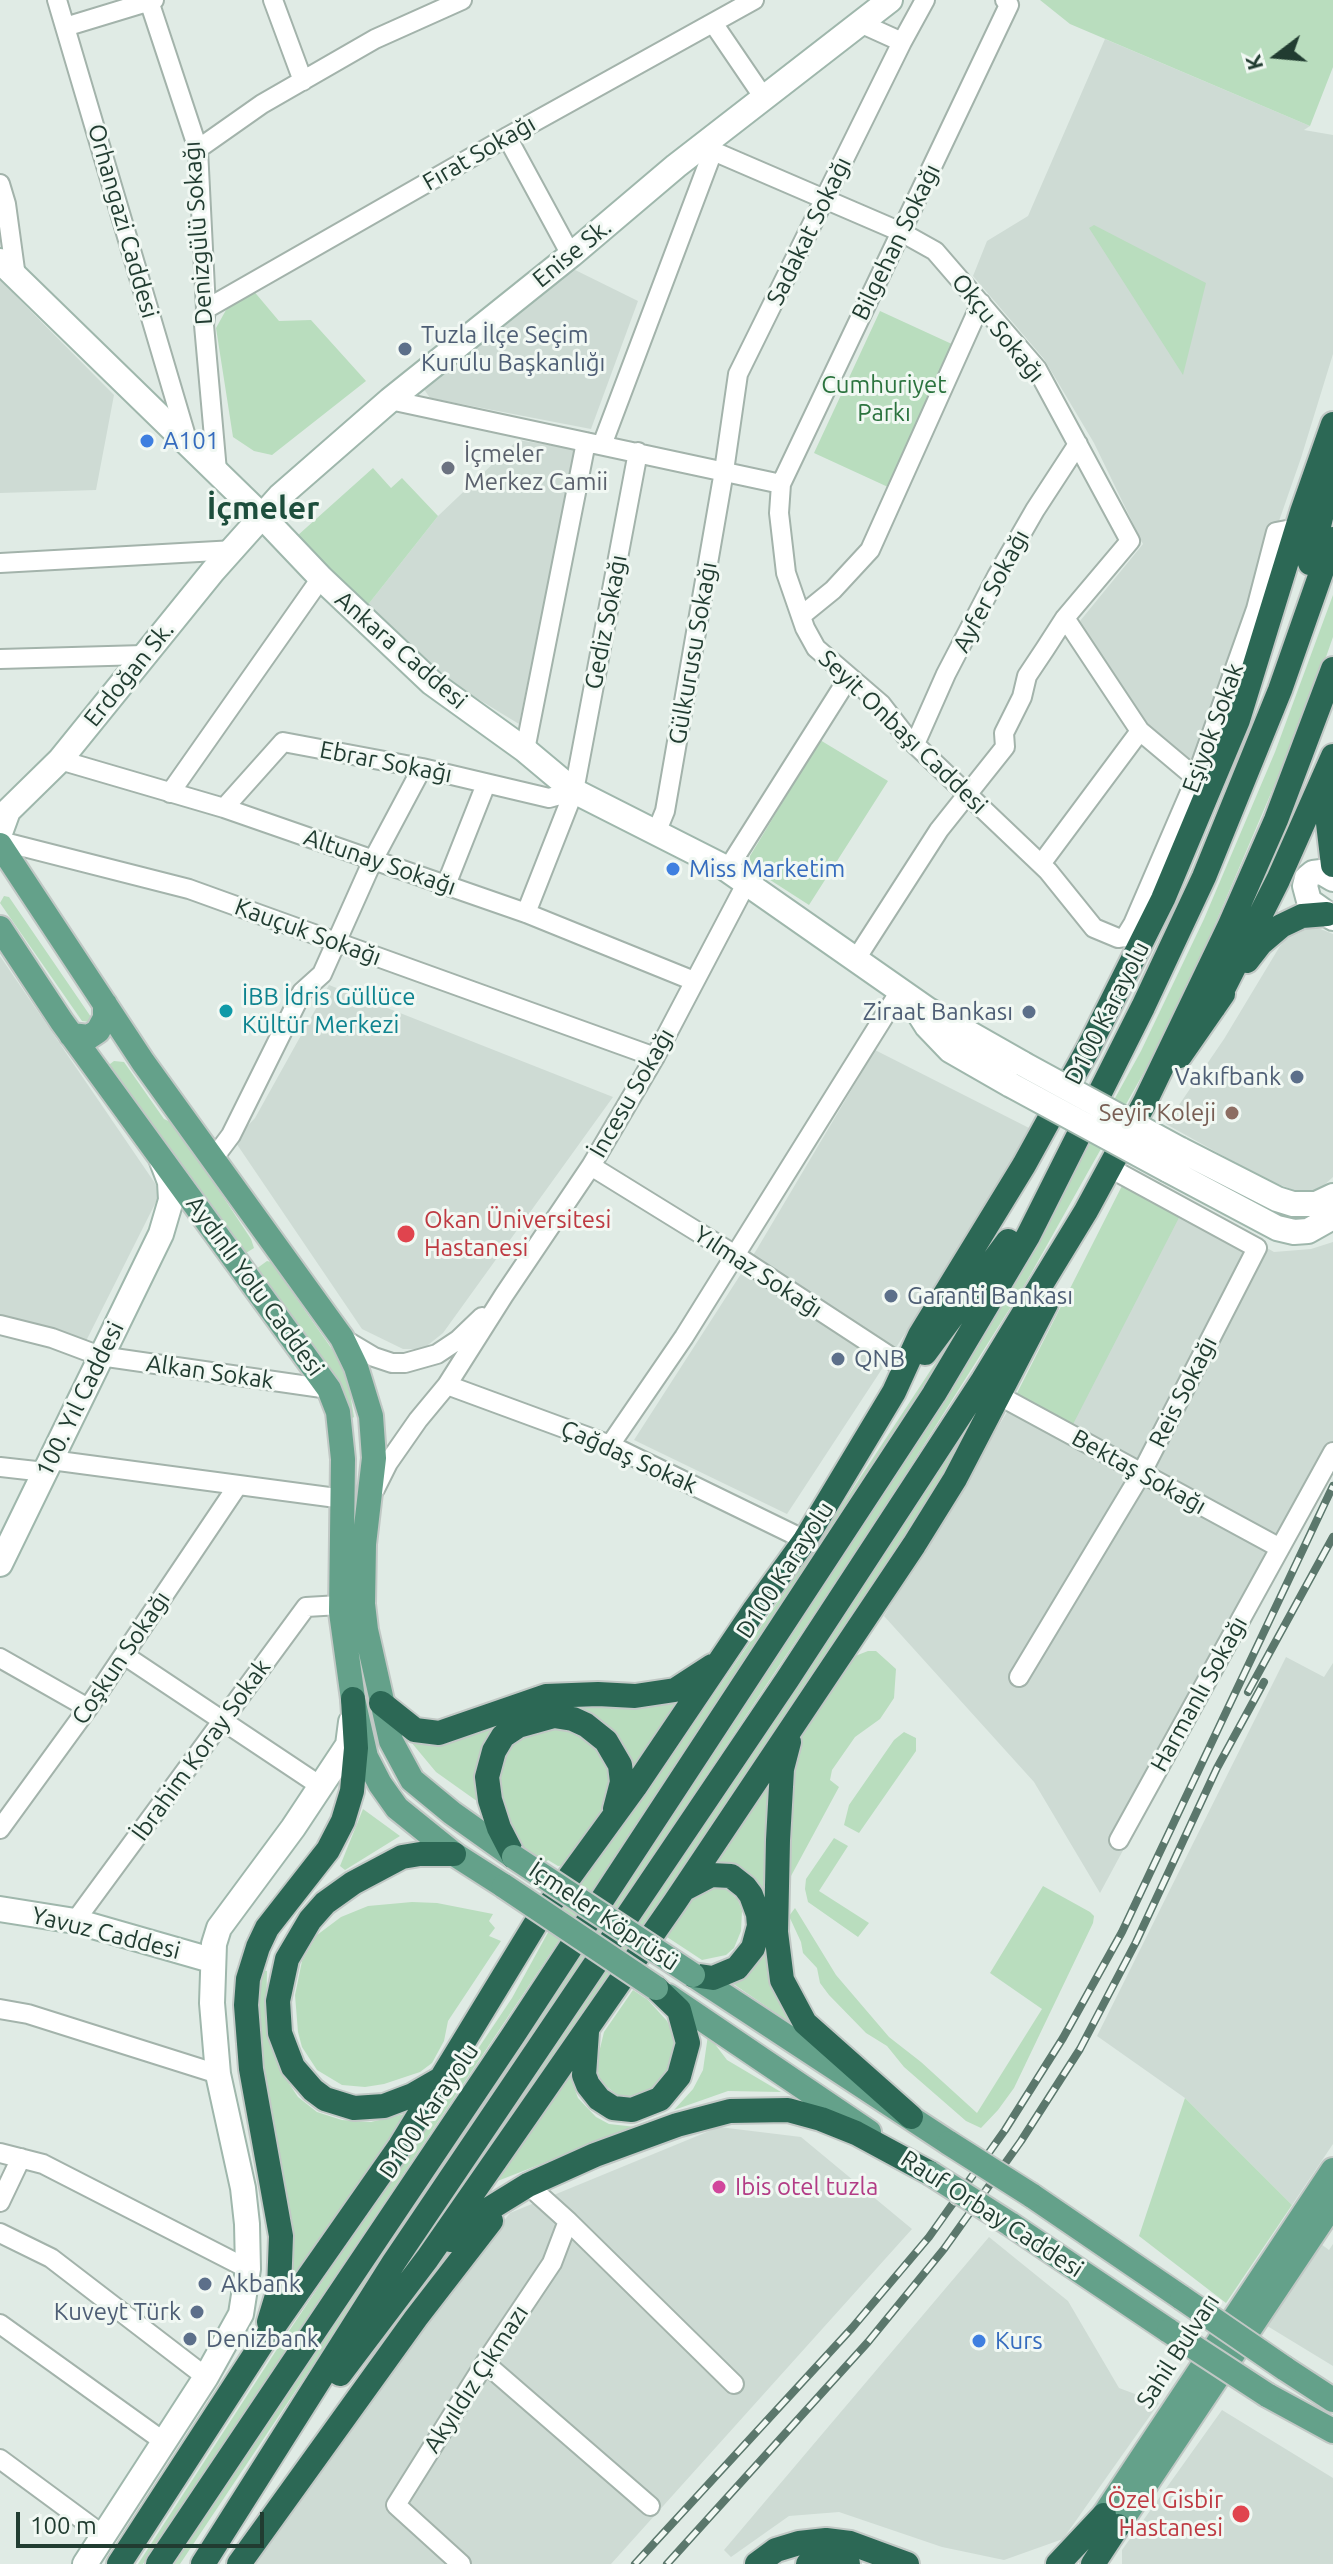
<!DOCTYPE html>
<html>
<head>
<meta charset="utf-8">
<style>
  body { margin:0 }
  #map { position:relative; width:1333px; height:2564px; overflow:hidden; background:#e0ebe5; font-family:Ubuntu,sans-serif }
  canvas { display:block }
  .north { position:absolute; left:1237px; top:16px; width:80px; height:80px; -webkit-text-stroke:6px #f1f8f3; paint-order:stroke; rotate:254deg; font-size:22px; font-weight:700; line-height:32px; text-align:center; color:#213c31 }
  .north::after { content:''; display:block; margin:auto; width:28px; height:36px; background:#213c31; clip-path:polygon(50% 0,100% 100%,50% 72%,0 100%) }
  .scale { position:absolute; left:16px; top:2512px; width:248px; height:36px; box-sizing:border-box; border:4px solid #213c31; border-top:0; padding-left:10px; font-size:24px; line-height:28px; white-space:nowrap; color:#213c31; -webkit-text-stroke:6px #f1f8f3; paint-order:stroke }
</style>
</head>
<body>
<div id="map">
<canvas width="1333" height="2564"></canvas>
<div class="north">K</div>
<div class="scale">100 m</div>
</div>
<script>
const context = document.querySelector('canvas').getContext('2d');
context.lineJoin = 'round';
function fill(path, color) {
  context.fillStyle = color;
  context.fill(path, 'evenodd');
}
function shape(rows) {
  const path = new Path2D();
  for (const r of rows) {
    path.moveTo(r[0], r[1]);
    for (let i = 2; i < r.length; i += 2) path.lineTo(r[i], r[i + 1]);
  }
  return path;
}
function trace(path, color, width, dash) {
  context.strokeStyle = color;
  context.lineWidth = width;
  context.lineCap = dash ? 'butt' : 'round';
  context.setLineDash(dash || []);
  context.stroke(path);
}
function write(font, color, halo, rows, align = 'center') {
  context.font = font + ' Ubuntu,sans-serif';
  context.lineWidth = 6;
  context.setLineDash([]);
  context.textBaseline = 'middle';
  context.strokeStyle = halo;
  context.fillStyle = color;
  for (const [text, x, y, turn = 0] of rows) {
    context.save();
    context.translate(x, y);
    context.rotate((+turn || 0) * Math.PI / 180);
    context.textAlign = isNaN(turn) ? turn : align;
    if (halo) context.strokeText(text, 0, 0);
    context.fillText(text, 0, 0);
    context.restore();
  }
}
const built = shape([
  [1105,39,1310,126,1304,130,1333,135,1333,354,1301,458,1191,773,1140,725,1080,621,1143,544,1094,443,1044,359,973,276,987,241,1028,216],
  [565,265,638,301,591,429,430,398,419,382],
  [0,280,114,395,96,490,0,493],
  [518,440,575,449,519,724,437,674,367,606,438,516],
  [1313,926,1333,934,1333,1177,1321,1188,1310,1193,1298,1192,1261,1177,1166,1124,1224,1039,1280,946,1285,940],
  [0,956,161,1192,85,1343,0,1321],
  [329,985,613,1097,443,1333,423,1349,403,1349,362,1329,234,1140,255,1118],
  [875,1050,1037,1132,787,1514,634,1440,757,1249],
  [1187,1202,1274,1252,1311,1249,1333,1242,1333,1461,1100,1893,1034,1782,884,1616,1010,1407],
  [1286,1657,1324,1677,1333,1663,1333,2144,1292,2205,1185,2098,1097,2036],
  [719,2127,801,2137,912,2229,611,2564,248,2564,320,2457,510,2213],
  [989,2237,1068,2301,1119,2388,1159,2403,1063,2539,1004,2560,942,2547,839,2512,789,2516,731,2557,724,2550],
  [1317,2241,1329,2250,1333,2244,1333,2366,1264,2324],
  [1222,2410,1333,2478,1333,2564,1122,2564,1122,2550]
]);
const green = shape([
  [1040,0,1333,0,1333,67,1310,126,1070,24],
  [1094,225,1206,283,1183,375,1089,228],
  [252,289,279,321,311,320,366,381,272,455,254,451,233,437,216,328,226,310],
  [880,311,954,345,888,487,814,453],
  [373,468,391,488,402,478,438,516,367,606,297,536],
  [1333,595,1333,637,1312,697,1210,936,1148,1065,1024,1286,875,1522,208,2522,180,2564,166,2564,1017,1276,1141,1051,1204,919,1275,752],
  [820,740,888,781,809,905,750,867,750,856],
  [4,896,9,897,91,1017,90,1022,82,1021,0,903],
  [114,1061,124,1062,164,1119,175,1124,251,1239,254,1248,246,1253,238,1247,106,1067],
  [1130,1170,1187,1202,1067,1436,1010,1407],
  [267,1261,271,1262,334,1352,348,1381,354,1417,349,1420,256,1269],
  [962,1332,848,1507,143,2564,138,2564,281,2343,512,1998,568,1896,647,1792,797,1574,953,1336],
  [973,1416,947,1466,885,1567,430,2242,428,2233],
  [868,1651,876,1651,896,1669,894,1698,880,1719,855,1737,832,1770,830,1780,839,1787,791,1876,787,1865,787,1793,801,1729,850,1658],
  [697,1687,629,1787,628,1774,549,1706],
  [505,1721,481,1804,436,1772,401,1730],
  [538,1726,578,1732,601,1751,610,1779,607,1807,569,1865,558,1866,548,1860,543,1865,502,1826,493,1781,502,1752,517,1737],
  [904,1732,916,1738,916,1751,859,1833,844,1825,849,1805,894,1740],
  [770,1769,766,1904,736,1866,710,1860],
  [363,1809,400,1836,345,1870,340,1866],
  [834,1838,848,1846,819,1891,869,1923,858,1937,808,1902,805,1889,806,1879],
  [718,1885,725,1888,738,1900,742,1911,741,1931,734,1948,726,1955,702,1960,667,1937,696,1894,703,1889],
  [1043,1886,1090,1912,1094,1916,1093,1923,1014,2088,998,2110,981,2128,966,2121,904,2067,887,2046,866,2033,829,1995,820,1983,817,1968,803,1953,801,1942,789,1916,795,1908,836,1975,889,2037,921,2062,977,2113,1042,2009,990,1973],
  [412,1902,437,1903,493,1914,489,1921,495,1928,489,1936,501,1941,448,2021,444,2041,432,2063,420,2072,384,2084,365,2087,342,2085,317,2070,302,2047,298,2032,295,1995,302,1961,317,1935,341,1917,368,1906],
  [765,1944,770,1981,789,2022,732,1983],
  [261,1970,267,1971,266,2018,270,2043,282,2073,298,2097,317,2112,342,2120,371,2122,412,2112,294,2282,291,2279,292,2249,263,2075,259,2010],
  [633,1990,648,2000,667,2021,676,2040,675,2052,669,2072,656,2088,633,2098,620,2097,601,2082,596,2065,604,2032],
  [708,2035,727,2060,781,2092,728,2091,674,2110,693,2089,703,2070],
  [568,2071,578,2098,596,2117,609,2124,636,2127,495,2182],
  [1185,2098,1292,2205,1226,2303,1139,2236]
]);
const street = shape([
  [57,0,188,443],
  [273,0,303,81],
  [149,1,198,149,206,309,204,325,217,471],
  [713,23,764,98],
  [860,23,902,42],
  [65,27,154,0],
  [507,137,571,255],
  [708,143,713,151,901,232,935,251,1037,369,1130,541,1065,618,1045,649,1027,676,1022,697,1004,733,1005,747,939,830,856,959],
  [198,149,262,104,375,39,462,0],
  [0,184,6,204,16,277],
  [206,309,507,137,754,0],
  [390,400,781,484,779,513,786,573,805,628,816,648,881,704,905,735,1048,871,1094,928,1118,938,1125,937,1133,924,1196,778,1256,609,1276,532,1297,528],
  [602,445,713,151],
  [781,484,1009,5,1005,0],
  [0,563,235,550],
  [801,616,833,590,870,550,981,303],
  [1065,618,1140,731,1196,778],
  [0,659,144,655],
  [915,744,946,674,997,576,1035,510,1078,444],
  [525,750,586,442],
  [60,760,224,808,526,913,694,981],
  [170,793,321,578],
  [224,808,283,742,422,768,549,798,574,791],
  [656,833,665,811,724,471,738,374,902,42,925,0],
  [0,841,189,889,655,1057],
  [1041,864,1140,731],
  [727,870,849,677],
  [446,885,486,784],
  [526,913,574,791,638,452],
  [213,1159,231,1135,302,992,322,974,373,860,422,768],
  [591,1166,735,1255,894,1359,902,1374,899,1382],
  [0,1325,52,1338,100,1356,329,1389],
  [342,1338,374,1357,392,1363,405,1363,437,1354,458,1340,482,1317],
  [447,1385,610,1445,805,1540],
  [998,1395,1280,1548],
  [610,1445,684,1337,900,991],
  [51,1460,344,1499],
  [0,1467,45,1472],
  [375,1489,388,1463,418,1420,447,1385,504,1295,591,1166,655,1057,747,882],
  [124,1655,322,1787],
  [0,1658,88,1708],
  [1019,1677,1141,1474,1257,1248,1110,1168],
  [0,1829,88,1708,238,1485],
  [1119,1840,1333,1452],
  [75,1921,306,1607,340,1605],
  [0,2009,28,2014,218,2074],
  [0,2153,43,2164,248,2269],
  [0,2202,21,2158],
  [568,2221,734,2384],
  [0,2233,51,2258,206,2377],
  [0,2324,163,2441],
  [485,2363,650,2506],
  [0,2459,103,2535],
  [461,2564,396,2505,485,2363,552,2263,568,2221,528,2185]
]);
const secondary = shape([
  [0,261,263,517,321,578,432,683,525,750,574,791,722,866,928,1010,1023,1064],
  [0,833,8,811,60,760,213,571,280,496,390,400,571,255,676,166,890,0],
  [1333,879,1321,872,1313,873,1307,878,1305,886,1309,901,1333,918],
  [913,1004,927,1026,950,1050,1011,1085],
  [1179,1149,1277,1199,1293,1204,1316,1204,1333,1196],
  [1168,1170,1277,1228,1294,1232,1308,1231,1333,1217],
  [0,1564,161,1234,171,1200,170,1182,162,1161],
  [0,1909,75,1921,211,1960],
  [85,2564,206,2377,241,2314,248,2269,247,2224,243,2188,218,2074,212,2003,214,1944,219,1928,293,1828,348,1745,351,1722]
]);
const primary = shape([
  [0,845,143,1062,342,1338,356,1367,371,1416,374,1458,364,1544,363,1604,366,1630,391,1741,412,1780,452,1813,514,1857],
  [0,928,62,1022,329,1389,338,1412,343,1459,341,1612,353,1699,366,1757,380,1784,397,1808,454,1854,504,1886],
  [71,1035,89,1037,98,1031,105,1018,105,1004],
  [693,1975,949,2143],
  [668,1996,869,2132],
  [1031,2195,1182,2298],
  [1010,2224,1169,2331],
  [1284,2368,1333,2400],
  [1267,2395,1333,2431],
  [1104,2515,1333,2170],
  [1118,2526,1333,2204]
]);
const highway = shape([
  [1310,563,1333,468],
  [1333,779,1328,823,1333,865],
  [1247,961,1261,943,1281,926,1302,916,1327,914],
  [1214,1007,1278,880,1333,756],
  [1180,1056,1223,994],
  [925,1353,1008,1241],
  [381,1703,415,1730,439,1733,546,1696,598,1694,635,1696,675,1690,712,1666],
  [789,1742,782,1769,778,1840,776,1932,782,1980,805,2023,911,2117],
  [514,1857,499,1828,490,1800,487,1777,494,1751,503,1736,518,1726,554,1716,573,1719,586,1725,606,1741,620,1765,622,1782,615,1809],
  [686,1888,711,1875,731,1876,745,1887,751,1895,758,1914,759,1926,753,1948,737,1968,713,1978,693,1975],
  [587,2032,584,2075,588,2085,599,2099,613,2108,632,2110,660,2099,679,2076,688,2043,679,2010,656,1988],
  [439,2080,413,2095,384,2106,354,2108,325,2099,313,2090,293,2067,280,2033,278,2001,287,1959,310,1920,325,1903,353,1883,402,1857,420,1854,454,1854],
  [451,2240,489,2209,528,2185,595,2155,677,2125,730,2111,788,2110,821,2119,856,2133,930,2173],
  [269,2322,279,2289,281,2236,251,2069,246,2005,248,1979,258,1947,267,1928,328,1850,343,1821,352,1791,356,1748,353,1699],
  [340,2374,427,2259,675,1902,914,1545,955,1479,1046,1304],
  [119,2564,263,2342,400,2146,536,1923,635,1787,755,1609,805,1540,894,1392,920,1335,1024,1165,1088,1049,1163,899,1238,720,1302,512,1333,424],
  [158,2564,514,2034,934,1394,1028,1236,1143,1007,1204,877,1280,690,1333,539],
  [203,2564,394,2262,787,1680,983,1380,1086,1211,1145,1102,1229,927,1276,820,1333,669],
  [239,2564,416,2318,491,2221],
  [757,2564,776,2550,799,2543,826,2540,850,2543,907,2564],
  [808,2564,819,2562,848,2564],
  [1058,2564,1104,2515],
  [1093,2564,1118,2526]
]);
const rail = shape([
  [1248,1692,1333,1537],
  [635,2564,852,2328,929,2237,1005,2130,1063,2038,1122,1932,1333,1486],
  [667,2564,868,2342,944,2249,1021,2141,1080,2049,1136,1942,1217,1768,1264,1682]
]);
const secondaryBridge = shape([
  [1023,1064,1179,1149],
  [1011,1085,1168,1170]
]);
const primaryBridge = shape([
  [514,1857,693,1975],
  [504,1886,656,1988],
  [949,2143,1031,2195],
  [930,2173,1010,2224],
  [1182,2298,1284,2368],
  [1169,2331,1267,2395]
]);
const markers = [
  [405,349,8,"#5c6f8a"],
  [147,441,8,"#3f7fe0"],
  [448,468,8,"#6b7280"],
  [673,869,8,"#3f7fe0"],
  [226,1011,8,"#0f9aa8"],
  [1029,1012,8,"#5c6f8a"],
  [1297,1077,8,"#5c6f8a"],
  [1232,1113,8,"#8d6e63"],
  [406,1234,10,"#e0444e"],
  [891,1296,8,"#5c6f8a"],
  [838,1359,8,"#5c6f8a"],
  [719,2187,8,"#d1479c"],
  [205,2284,8,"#5c6f8a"],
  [197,2312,8,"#5c6f8a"],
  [190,2339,8,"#5c6f8a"],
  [979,2341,8,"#3f7fe0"],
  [1241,2514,10,"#e0444e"]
];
const streetNames = [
  ["Fırat Sokağı",479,153,-30],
  ["Orhangazi Caddesi",123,221,74],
  ["Sadakat Sokağı",809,231,-64],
  ["Denizgülü Sokağı",198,233,-94],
  ["Bilgehan Sokağı",896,242,-64],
  ["Enise Sk.",572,253,-39],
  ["Okçu Sokağı",998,328,51],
  ["Ayfer Sokağı",991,591,-62],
  ["Gediz Sokağı",606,622,-79],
  ["Ankara Caddesi",401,650,41],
  ["Gülkurusu Sokağı",693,653,-80],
  ["Erdoğan Sk.",129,674,-51],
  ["Eşiyok Sokak",1213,728,-70],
  ["Seyit Onbaşı Caddesi",903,732,44],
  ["Ebrar Sokağı",386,762,11],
  ["Altunay Sokağı",380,862,19],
  ["Kauçuk Sokağı",308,932,20],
  ["D100 Karayolu",1107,1013,-63],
  ["İncesu Sokağı",632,1093,-60],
  ["Yılmaz Sokağı",758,1272,33],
  ["Aydınlı Yolu Caddesi",255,1286,54],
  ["Alkan Sokak",210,1372,8],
  ["Reis Sokağı",1183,1392,-63],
  ["100. Yıl Caddesi",80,1399,-64],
  ["Çağdaş Sokak",629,1457,24],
  ["Bektaş Sokağı",1139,1472,29],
  ["D100 Karayolu",785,1570,-57],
  ["Coşkun Sokağı",121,1658,-56],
  ["Harmanlı Sokağı",1199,1694,-61],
  ["İbrahim Koray Sokak",201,1750,-54],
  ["İçmeler Köprüsü",604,1916,34],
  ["Yavuz Caddesi",106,1933,14],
  ["D100 Karayolu",429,2111,-56],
  ["Rauf Orbay Caddesi",992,2214,33],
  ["Sahil Bulvarı",1178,2351,-57],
  ["Akyıldız Çıkmazı",476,2379,-57]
];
const serviceNames = [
  ["Tuzla İlçe Seçim",421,335],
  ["Kurulu Başkanlığı",421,363],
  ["Ziraat Bankası",1013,1012,"right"],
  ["Vakıfbank",1281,1077,"right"],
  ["Garanti Bankası",907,1296],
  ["QNB",854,1359],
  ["Akbank",221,2284],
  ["Kuveyt Türk",181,2312,"right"],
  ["Denizbank",206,2339]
];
const parkNames = [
  ["Cumhuriyet",884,385],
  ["Parkı",884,413]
];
const shopNames = [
  ["A101",163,441],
  ["Miss Marketim",689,869],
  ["Kurs",995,2341]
];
const worshipNames = [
  ["İçmeler",464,454],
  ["Merkez Camii",464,482]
];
const cultureNames = [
  ["İBB İdris Güllüce",242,997],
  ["Kültür Merkezi",242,1025]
];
const educationNames = [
  ["Seyir Koleji",1216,1113]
];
const healthNames = [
  ["Okan Üniversitesi",424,1220],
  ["Hastanesi",424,1248],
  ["Özel Gisbir",1223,2500,"right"],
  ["Hastanesi",1223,2528,"right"]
];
const hotelNames = [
  ["Ibis otel tuzla",735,2187]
];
const districtNames = [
  ["İçmeler",263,508]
];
fill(built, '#cedbd4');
fill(green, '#b9ddbe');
trace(street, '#a3b3ab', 22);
trace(secondary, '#9fb7ac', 28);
trace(primary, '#c1c8c5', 28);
trace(highway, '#c1c8c5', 28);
trace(street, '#fff', 18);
trace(secondary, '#fff', 24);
trace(primary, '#64a18a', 24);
trace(highway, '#2c6855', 24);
trace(rail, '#5b776c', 8);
trace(rail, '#f1f8f3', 5, [15]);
trace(secondaryBridge, '#9fb7ac', 28, []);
trace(primaryBridge, '#c1c8c5', 28, []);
trace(secondaryBridge, '#fff', 24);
trace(primaryBridge, '#64a18a', 24);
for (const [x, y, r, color] of markers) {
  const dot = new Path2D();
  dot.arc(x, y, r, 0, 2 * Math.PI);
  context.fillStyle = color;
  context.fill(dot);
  trace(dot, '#f1f8f3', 3);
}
write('24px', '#213c31', '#f1f8f3', streetNames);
write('24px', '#4e5e75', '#f1f8f3', serviceNames, 'left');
write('24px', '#2b733e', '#f1f8f3', parkNames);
write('24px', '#366cbe', '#f1f8f3', shopNames, 'left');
write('24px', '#5b616d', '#f1f8f3', worshipNames, 'left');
write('24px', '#0d838f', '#f1f8f3', cultureNames, 'left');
write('24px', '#785e54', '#f1f8f3', educationNames, 'right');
write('24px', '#be3a42', '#f1f8f3', healthNames, 'left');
write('24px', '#b23c85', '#f1f8f3', hotelNames, 'left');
write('bold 32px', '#1d4e3c', '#f1f8f3', districtNames);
</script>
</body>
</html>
